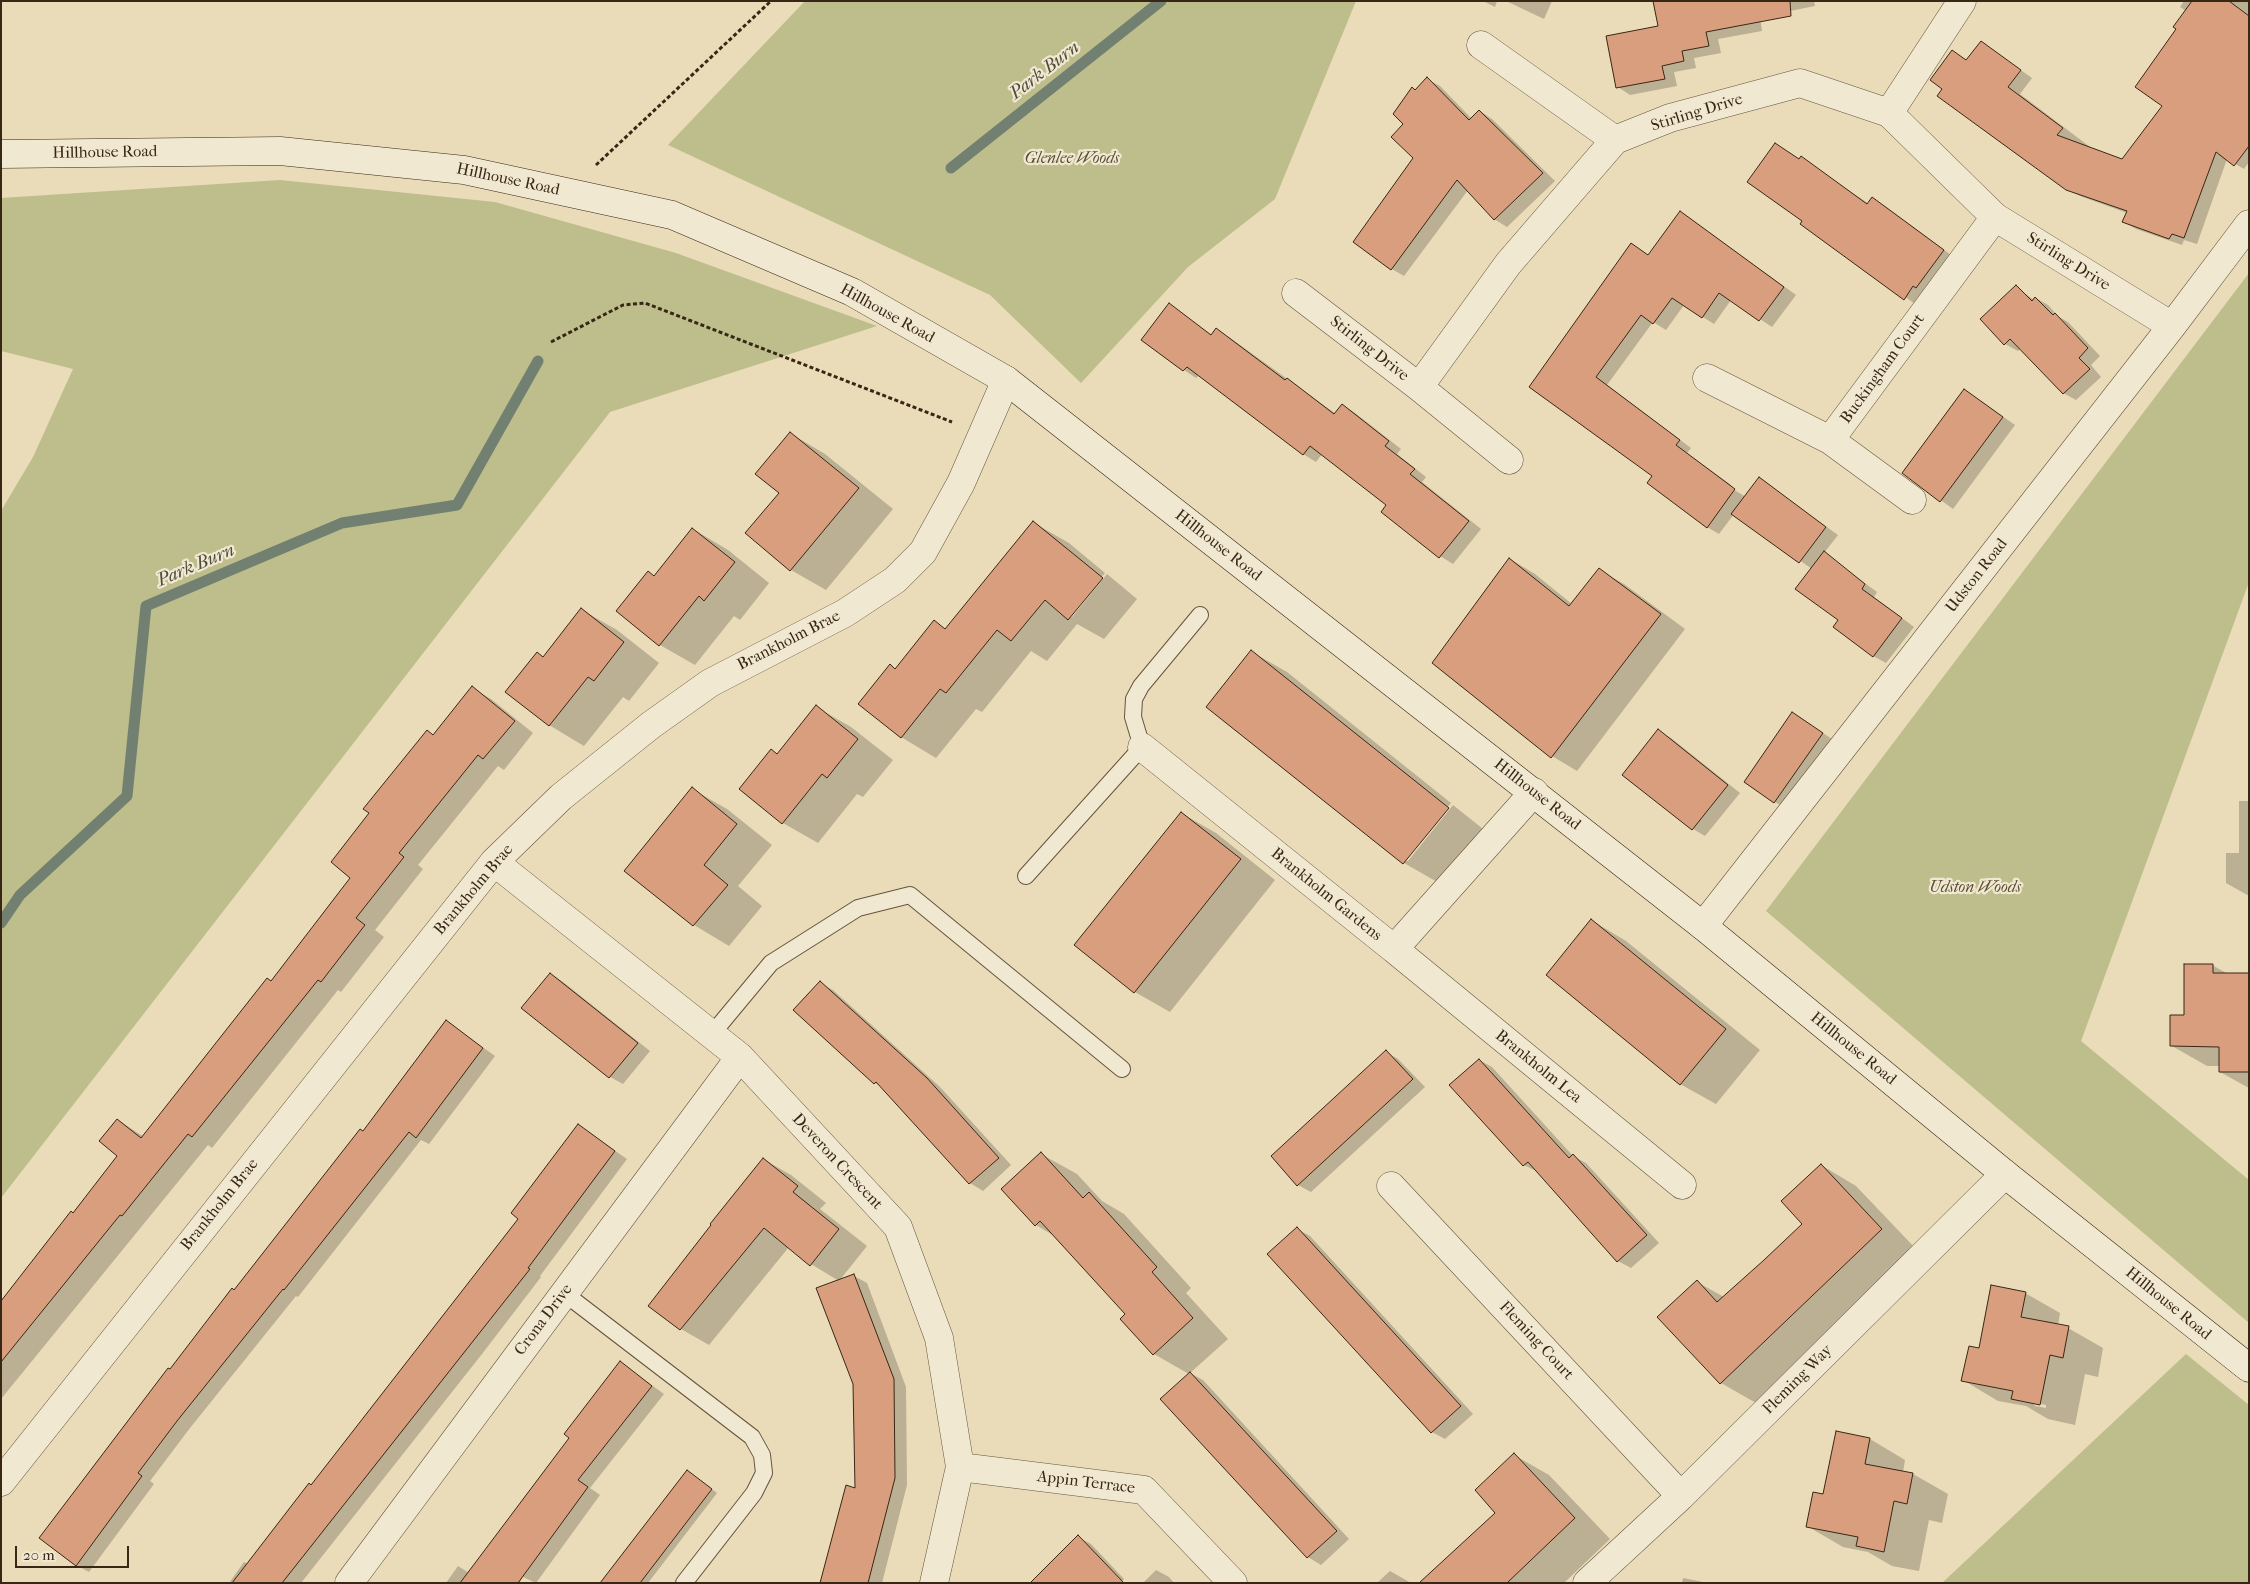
<!DOCTYPE html>
<html>
<head>
<meta charset="utf-8">
<style>
  body { margin:0 }
  #map { position:relative; width:2250px; height:1584px; overflow:hidden; background:#eadbb9; font-family:"IM FELL French Canon",serif }
  canvas { display:block }
  .frame { position:absolute; inset:0; border:2px solid #382715; pointer-events:none }
  .scale { position:absolute; left:15px; top:1546px; width:114px; height:22px; box-sizing:border-box; border:2px solid #382715; border-top:0; padding-left:6px; font-size:15px; line-height:18px; white-space:nowrap; color:#382715; -webkit-text-stroke:4px #f1e8d2; paint-order:stroke }
</style>
</head>
<body>
<div id="map">
<canvas width="2250" height="1584"></canvas>
<div class="frame"></div>
<div class="scale">20 m</div>
</div>
<script>
const context = document.querySelector('canvas').getContext('2d');
context.lineJoin = 'round';
function fill(path, color) {
  context.fillStyle = color;
  context.fill(path, 'evenodd');
}
function shape(rows) {
  const path = new Path2D();
  for (const r of rows) {
    path.moveTo(r[0], r[1]);
    for (let i = 2; i < r.length; i += 2) path.lineTo(r[i], r[i + 1]);
  }
  return path;
}
function trace(path, color, width, dash) {
  context.strokeStyle = color;
  context.lineWidth = width;
  context.lineCap = dash ? 'butt' : 'round';
  context.setLineDash(dash || []);
  context.stroke(path);
}
function write(font, color, halo, rows, align = 'center') {
  context.font = font + ' "IM FELL French Canon",serif';
  context.lineWidth = 4.5;
  context.setLineDash([]);
  context.textBaseline = 'middle';
  context.strokeStyle = halo;
  context.fillStyle = color;
  for (const [text, x, y, turn = 0] of rows) {
    context.save();
    context.translate(x, y);
    context.rotate((+turn || 0) * Math.PI / 180);
    context.textAlign = isNaN(turn) ? turn : align;
    if (halo) context.strokeText(text, 0, 0);
    context.fillText(text, 0, 0);
    context.restore();
  }
}
const green = shape([
  [805,1,1356,1,1275,199,1188,267,1081,383,990,295,668,145],
  [280,180,495,202,676,253,877,326,610,412,1,1198,1,511,33,457,73,369,1,351,1,198],
  [2249,273,2249,582,2081,1041,2249,1180,2249,1323,1766,911],
  [2186,1354,2249,1405,2249,1583,1942,1583]
]);
const shadow = shape([
  [1483,1,1497,1,1495,7],
  [1506,1,1552,1,1544,19],
  [1663,1,1814,1,1815,6,1760,17,1762,31,1718,39,1721,53,1694,58,1696,68,1674,72,1677,86,1630,95,1618,87,1659,27],
  [2184,1,2249,1,2249,162,2244,169,2227,159,2197,244,2184,240,2182,245,2136,229,2124,222,2127,213,2080,196,2067,189,1944,89,1952,52,1968,61,1981,42,2032,78,2020,94,2094,150,2122,161,2164,106,2178,29,2186,11,2180,7],
  [1427,79,1440,86,1472,119,1480,111,1492,119,1555,181,1507,227,1494,219,1468,190,1404,276,1392,269,1415,158,1405,124,1416,90],
  [1801,158,1869,204,1872,199,1885,206,1955,258,1918,306,1802,224,1804,221,1800,160],
  [1692,220,1796,295,1772,327,1731,300,1714,324,1684,305,1666,330,1653,322,1607,385,1691,448,1687,453,1731,485,1729,487,1746,497,1760,479,1838,535,1824,553,1877,592,1874,597,1914,627,1886,663,1873,656,1839,620,1812,569,1734,514,1719,534,1707,527,1654,476,1530,387,1631,245,1649,256],
  [2016,287,2034,300,2036,298,2048,305,2059,317,2068,322,2100,356,2091,365,2101,377,2076,400,2063,393,2021,348,2018,351,2005,344],
  [1169,305,1212,335,1216,330,1229,337,1336,414,1343,405,1355,413,1401,449,1397,454,1426,477,1422,482,1481,529,1453,564,1440,556,1387,505,1322,454,1316,462,1303,454,1199,375,1196,378,1184,370,1143,339],
  [1965,390,2015,425,1953,509,1904,473],
  [790,433,825,454,893,509,826,590,791,570,747,533,781,493],
  [1034,523,1069,543,1105,573,1069,617,1072,617,1107,574,1137,599,1104,639,1077,624,1047,661,1031,651,982,712,976,709,936,758,901,737,890,666,896,669,934,622,946,629],
  [693,529,728,550,769,583,740,620,734,616,695,665,660,645,655,577],
  [1510,559,1535,574,1572,604,1599,570,1624,584,1685,629,1577,771,1552,756],
  [582,610,617,630,659,663,629,701,623,697,584,746,549,725,538,654,544,657],
  [1252,652,1287,672,1451,803,1405,861,1408,861,1453,805,1483,829,1439,883,1404,863,1208,707],
  [472,688,491,699,533,733,504,770,498,766,418,865,423,869,375,930,384,937,341,992,338,990,212,1148,208,1145,1,1399,1,1301,119,1156,118,1120,144,1137,272,982,352,878,434,736],
  [816,707,851,727,893,760,863,797,857,794,818,843,783,823,778,755],
  [1793,713,1835,741,1787,809,1775,802],
  [1659,731,1671,738,1740,793,1705,836,1693,829],
  [692,789,727,809,772,845,738,886,762,906,729,946,694,925,626,870],
  [2239,801,2249,801,2249,896,2226,883,2226,853,2239,853],
  [1181,813,1216,833,1275,880,1170,1012,1135,992,1076,945],
  [1591,920,1626,941,1760,1050,1716,1104,1680,1084],
  [2212,965,2228,974,2249,974,2249,1088,2220,1072,2220,1066,2207,1066,2172,1046],
  [551,974,563,982,650,1051,623,1084,610,1077,523,1008],
  [820,983,833,990,940,1087,1011,1165,983,1191,970,1183,882,1087,875,1083],
  [447,1022,495,1056,429,1144,421,1140,298,1297,296,1296,190,1428,150,1481,154,1484,89,1572,76,1565,170,1370,363,1133],
  [1386,1052,1398,1059,1425,1087,1311,1192,1298,1185],
  [1479,1060,1492,1067,1573,1156,1586,1163,1659,1243,1631,1268,1618,1261,1538,1172,1524,1165,1451,1085],
  [579,1126,627,1159,540,1276,541,1277,482,1354,301,1583,229,1583,244,1562,248,1564,312,1486,520,1218],
  [1041,1154,1077,1174,1102,1201,1124,1214,1191,1288,1186,1293,1228,1339,1190,1373,1203,1380,1349,1539,1321,1565,1308,1557,1162,1399,1189,1374,1154,1354,1121,1319,1126,1314,1056,1237,1036,1225],
  [763,1159,791,1175,826,1203,820,1209,867,1246,839,1281,811,1264,789,1247,709,1345,681,1329],
  [1821,1165,1856,1186,1916,1249,1756,1403,1721,1383,1697,1282,1724,1297,1804,1224],
  [1297,1229,1310,1236,1473,1414,1445,1439,1432,1432],
  [854,1276,867,1283,906,1387,907,1485,882,1583,822,1583,856,1489],
  [2025,1293,2060,1313,2058,1326,2068,1328,2103,1348,2098,1377,2085,1374,2075,1425,2048,1419,2026,1406,1998,1401,1963,1380,1980,1350],
  [2032,1402,2046,1405,2046,1408,2035,1406],
  [621,1363,664,1394,590,1488,600,1495,536,1583,523,1577,519,1583,446,1583,458,1566,469,1573,571,1437],
  [1837,1433,1870,1439,1905,1460,1903,1472,1913,1474,1948,1494,1942,1523,1929,1520,1919,1571,1892,1566,1868,1552,1843,1547,1807,1526,1824,1496],
  [1514,1455,1549,1475,1610,1539,1564,1583,1421,1583,1497,1513],
  [693,1475,717,1493,648,1583,601,1583],
  [1078,1537,1091,1544,1124,1579,1120,1583],
  [1156,1570,1169,1577,1174,1583,1143,1583],
  [1390,1571,1411,1583,1377,1583],
  [1683,1578,1708,1583,1682,1583]
]);
const stream = shape([
  [951,168,1161,1],
  [1,923,20,895,127,796,146,606,342,523,457,505,538,361]
]);
const building = shape([
  [1653,1,1790,1,1791,16,1706,32,1709,46,1682,51,1684,61,1662,66,1665,79,1616,88,1606,36,1658,26,1653,1],
  [2192,1,2229,1,2249,16,2249,146,2234,166,2216,152,2184,238,2172,234,2169,239,2122,222,2127,211,2066,190,1937,96,1942,89,1930,80,1952,50,1966,60,1981,41,2021,70,2008,87,2063,128,2057,135,2122,159,2162,106,2135,87,2176,29,2173,27,2192,1],
  [1427,77,1469,120,1479,110,1543,173,1494,220,1457,180,1391,270,1353,242,1413,158,1391,137,1403,124,1393,114,1412,87,1415,90,1427,77],
  [1775,143,1799,159,1801,156,1867,204,1872,197,1944,250,1916,288,1913,286,1904,300,1800,224,1802,221,1747,182,1775,143],
  [1680,211,1784,287,1759,321,1719,293,1702,318,1672,298,1653,324,1641,315,1596,377,1680,440,1676,445,1735,489,1707,528,1647,483,1652,476,1529,387,1631,243,1648,255,1680,211],
  [2016,285,2032,301,2035,297,2053,315,2055,313,2088,348,2079,358,2090,369,2063,394,2010,339,2004,345,1980,319,2016,285],
  [1169,303,1211,335,1216,328,1285,380,1287,378,1334,414,1342,404,1389,441,1385,446,1415,469,1410,474,1469,521,1439,558,1381,512,1386,505,1310,446,1303,455,1187,367,1183,371,1141,340,1169,303],
  [1964,389,2003,417,1940,502,1902,473,1964,389],
  [790,432,859,488,790,571,745,533,779,493,755,474,790,432],
  [1759,477,1826,527,1799,563,1731,514,1759,477],
  [1033,521,1103,578,1068,620,1045,600,1011,641,997,630,946,693,940,689,901,738,858,704,890,664,895,669,934,620,945,629,1033,521],
  [692,528,735,562,704,601,699,596,659,646,616,611,648,571,654,576,692,528],
  [1824,551,1865,584,1862,589,1902,618,1873,657,1833,627,1838,620,1795,589,1824,551],
  [1509,558,1569,606,1599,568,1661,614,1551,758,1432,663,1509,558],
  [581,608,624,642,594,681,588,677,549,726,505,692,537,652,543,657,581,608],
  [1251,650,1449,808,1403,864,1206,707,1251,650],
  [472,686,515,721,483,759,478,755,399,853,404,857,356,918,365,925,321,982,318,980,192,1137,188,1134,122,1216,120,1215,1,1362,1,1301,71,1211,73,1213,117,1156,99,1141,117,1119,141,1138,267,978,271,981,350,878,331,862,369,813,363,809,427,730,433,735,472,686],
  [816,705,858,739,827,778,822,774,782,824,739,789,771,749,777,754,816,705],
  [1792,712,1823,733,1774,803,1744,782,1792,712],
  [1658,729,1728,785,1692,830,1622,775,1658,729],
  [692,787,737,824,704,865,728,885,693,926,624,871,692,787],
  [1181,812,1241,859,1134,993,1074,945,1181,812],
  [1591,919,1726,1029,1680,1085,1546,975,1591,919],
  [2184,964,2213,964,2213,973,2249,973,2249,1072,2219,1072,2219,1047,2170,1046,2170,1015,2184,1015,2184,964],
  [550,973,638,1043,609,1078,521,1008,550,973],
  [820,981,927,1078,999,1158,969,1184,876,1082,874,1084,793,1010,820,981],
  [446,1020,483,1048,416,1138,409,1132,284,1290,283,1289,177,1421,138,1473,142,1476,76,1566,39,1538,168,1368,170,1369,232,1288,234,1290,360,1129,363,1131,446,1020],
  [1386,1050,1413,1079,1297,1186,1271,1156,1386,1050],
  [1479,1059,1569,1158,1573,1154,1647,1235,1617,1262,1528,1162,1523,1166,1449,1085,1479,1059],
  [578,1124,615,1151,528,1268,530,1269,282,1583,232,1583,309,1483,311,1485,518,1219,511,1213,578,1124],
  [1041,1152,1083,1198,1089,1192,1157,1267,1152,1272,1193,1318,1153,1355,1120,1319,1125,1314,1040,1221,1035,1226,1001,1189,1041,1152],
  [763,1158,798,1186,793,1192,839,1229,810,1266,764,1228,680,1330,648,1306,711,1225,710,1224,763,1158],
  [1821,1164,1882,1229,1720,1384,1657,1317,1697,1280,1717,1302,1764,1260,1802,1224,1781,1201,1821,1164],
  [1297,1227,1461,1406,1431,1433,1267,1254,1297,1227],
  [854,1274,894,1379,895,1478,868,1583,820,1583,846,1485,855,1488,853,1384,816,1288,854,1274],
  [1991,1285,2026,1292,2021,1317,2069,1326,2063,1358,2050,1355,2040,1405,2011,1399,2013,1391,1961,1381,1969,1346,1979,1348,1991,1285],
  [620,1361,652,1386,578,1480,588,1487,518,1583,460,1583,569,1438,564,1434,620,1361],
  [1190,1372,1337,1531,1307,1558,1160,1399,1190,1372],
  [1836,1431,1870,1438,1865,1464,1913,1473,1907,1504,1894,1501,1884,1552,1856,1546,1858,1537,1806,1527,1813,1492,1823,1494,1836,1431],
  [1514,1453,1575,1518,1507,1583,1419,1583,1495,1513,1475,1490,1514,1453],
  [687,1470,712,1489,640,1583,600,1583,687,1470],
  [1078,1535,1124,1583,1030,1583,1078,1535]
]);
const path = shape([
  [596,165,771,1],
  [551,342,623,305,645,303,952,422]
]);
const lane = shape([
  [1026,876,1142,747,1133,717,1134,699,1141,686,1200,615],
  [712,1034,771,963,858,908,910,895,1122,1069],
  [564,1293,752,1437,762,1455,764,1473,754,1493,684,1583]
]);
const street = shape([
  [1481,45,1615,140],
  [1889,113,1962,1],
  [1296,293,1419,387,1508,264,1615,140,1670,118,1800,83,1889,113,1995,217,2172,326],
  [1707,378,1830,440],
  [1419,387,1509,460],
  [1912,500,1830,440,1995,217],
  [1142,747,1394,949,1534,792],
  [494,862,740,1057,898,1227,939,1338,960,1467,934,1583],
  [1703,926,2172,326,2249,224],
  [1394,949,1682,1185],
  [1391,1186,1681,1496],
  [960,1467,1144,1490,1233,1583],
  [1,1482,494,862,561,797,651,725,710,683,845,613,895,580,923,552,961,483,1006,380],
  [349,1583,740,1057],
  [1587,1583,1681,1496,2005,1174]
]);
const secondary = shape([
  [1,154,280,151,464,170,672,215,852,292,1006,380,1703,926,2005,1174,2249,1368]
]);
const streetNames = [
  ["Stirling Drive",1697,113,-17],
  ["Hillhouse Road",105,153,-1],
  ["Hillhouse Road",508,180,12],
  ["Stirling Drive",2068,262,32],
  ["Hillhouse Road",887,314,29],
  ["Stirling Drive",1369,349,38],
  ["Buckingham Court",1883,369,-54],
  ["Hillhouse Road",1218,546,38],
  ["Udston Road",1977,576,-52],
  ["Brankholm Brae",789,641,-27],
  ["Hillhouse Road",1537,795,38],
  ["Brankholm Brae",474,890,-50],
  ["Brankholm Gardens",1326,895,39],
  ["Hillhouse Road",1853,1049,39],
  ["Brankholm Lea",1538,1067,39],
  ["Deveron Crescent",837,1162,47],
  ["Brankholm Brae",220,1205,-51],
  ["Hillhouse Road",2168,1304,39],
  ["Crona Drive",544,1320,-53],
  ["Fleming Court",1536,1341,47],
  ["Fleming Way",1798,1380,-45],
  ["Appin Terrace",1086,1483,7]
];
const parkNames = [
  ["Glenlee Woods",1072,159],
  ["Udston Woods",1975,888]
];
const waterNames = [
  ["Park Burn",1045,71,-38],
  ["Park Burn",196,566,-23]
];
fill(green, '#bdbe8b');
fill(shadow, '#0003');
trace(stream, '#728071', 11);
fill(building, '#d99e7d');
trace(building, '#382715', 1);
trace(lane, '#64543e', 18);
trace(street, '#64543e', 29);
trace(secondary, '#382715', 29);
trace(path, '#382715', 3, [4, 2.5]);
trace(lane, '#f1e8d2', 16);
trace(street, '#f1e8d2', 28);
trace(secondary, '#f1e8d2', 28);
write('16px', '#382715', '#f1e8d2', streetNames);
write('italic 16px', '#594d32', '#f1e8d2', parkNames);
write('italic 18px', '#504c3b', '#f1e8d2', waterNames);
</script>
</body>
</html>
